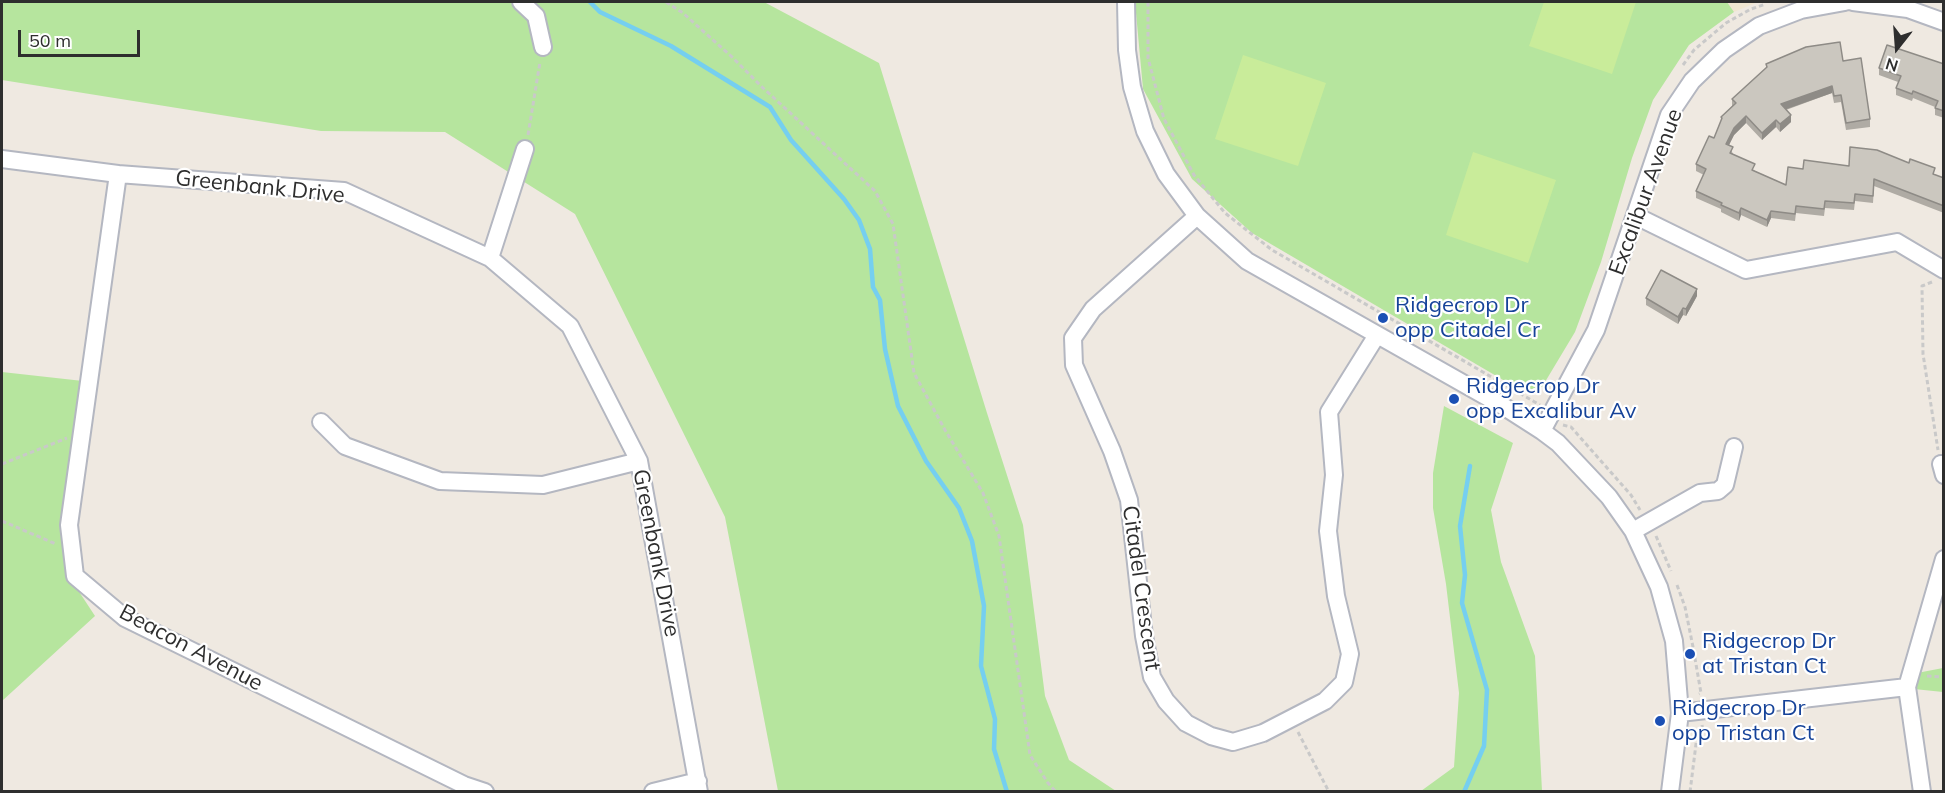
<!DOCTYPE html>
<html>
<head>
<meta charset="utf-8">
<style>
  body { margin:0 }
  #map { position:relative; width:1945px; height:793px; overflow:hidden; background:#efe9e1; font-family:Mulish,sans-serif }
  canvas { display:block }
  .frame { position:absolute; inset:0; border:3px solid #2e2e2e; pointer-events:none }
  .north { position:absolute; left:1867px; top:18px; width:60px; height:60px; -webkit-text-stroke:4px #fff; paint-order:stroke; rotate:197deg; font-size:16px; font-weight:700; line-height:24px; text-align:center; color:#2e2e2e }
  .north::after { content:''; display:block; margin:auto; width:21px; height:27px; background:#2e2e2e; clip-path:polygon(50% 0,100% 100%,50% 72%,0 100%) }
  .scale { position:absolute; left:18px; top:30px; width:122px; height:27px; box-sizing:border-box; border:3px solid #2e2e2e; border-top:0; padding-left:8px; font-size:18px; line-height:21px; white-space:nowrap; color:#2e2e2e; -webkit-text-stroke:4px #fff; paint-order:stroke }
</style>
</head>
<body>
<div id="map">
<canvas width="1945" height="793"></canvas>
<div class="frame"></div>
<div class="north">N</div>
<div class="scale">50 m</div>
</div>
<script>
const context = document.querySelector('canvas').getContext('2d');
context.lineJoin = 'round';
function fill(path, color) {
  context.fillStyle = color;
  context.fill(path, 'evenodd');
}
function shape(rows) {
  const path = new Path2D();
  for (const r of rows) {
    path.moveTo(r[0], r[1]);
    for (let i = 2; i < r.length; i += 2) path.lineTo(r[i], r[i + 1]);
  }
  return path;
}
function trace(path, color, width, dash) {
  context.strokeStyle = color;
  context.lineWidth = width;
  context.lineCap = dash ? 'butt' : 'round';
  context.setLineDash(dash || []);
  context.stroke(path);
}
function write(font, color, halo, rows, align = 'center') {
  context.font = font + ' Mulish,sans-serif';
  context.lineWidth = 4.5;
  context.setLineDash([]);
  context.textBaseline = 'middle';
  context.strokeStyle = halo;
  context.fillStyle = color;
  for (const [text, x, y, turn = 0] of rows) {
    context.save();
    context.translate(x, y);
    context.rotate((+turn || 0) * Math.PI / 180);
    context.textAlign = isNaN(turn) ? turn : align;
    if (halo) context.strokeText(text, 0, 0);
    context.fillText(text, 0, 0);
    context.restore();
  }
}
const education = shape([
  [1727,2,1758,2,1734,12]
]);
const green = shape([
  [2,2,764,2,879,63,987,413,1023,525,1045,696,1069,760,1116,791,778,791,725,517,575,214,445,132,321,131,2,80],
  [1135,2,1727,2,1734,12,1689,45,1653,100,1632,158,1601,262,1575,332,1542,387,1522,391,1252,233,1192,179,1143,89],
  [2,372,83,381,62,539,66,563,74,584,95,616,2,701],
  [1444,406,1513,443,1491,510,1501,562,1535,656,1542,791,1421,791,1454,767,1459,693,1446,584,1433,508,1433,473],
  [1943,668,1943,692,1914,689,1917,673]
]);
const pitch = shape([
  [1544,2,1636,2,1612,74,1529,46],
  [1243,55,1326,83,1298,166,1215,139],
  [1473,152,1556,180,1528,263,1446,235]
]);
const stream = shape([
  [590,2,600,12,671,46,770,107,791,140,844,199,859,220,870,249,873,287,880,300,885,349,898,406,926,461,959,508,972,541,984,606,981,666,995,719,994,749,1007,792],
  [1464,792,1484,746,1487,690,1462,603,1465,575,1460,526,1470,466]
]);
const path = shape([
  [666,2,683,13,731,56,762,87,875,191,893,224,914,373,945,430,983,493,999,536,1030,755,1048,783,1056,792],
  [1148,2,1148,58,1164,119,1194,175,1225,213,1272,250,1540,405],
  [1942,2,1944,2],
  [1683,65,1694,50,1726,23,1751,9,1766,4],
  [528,135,540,62],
  [1932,282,1922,286,1923,354,1938,450],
  [1563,425,1571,427,1631,495,1640,510],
  [2,464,67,438],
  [2,521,56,544],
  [1656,536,1671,571],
  [1677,585,1685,607,1693,647,1701,693,1699,694],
  [1927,676,1944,677],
  [1298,732,1329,792],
  [1690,792,1697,736,1703,731,1702,725]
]);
const street = shape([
  [521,2,536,16,543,47],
  [1126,2,1127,50,1132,87,1145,131,1166,174,1197,216,1247,261,1503,406,1542,431,1558,443,1609,497,1633,531,1659,587,1674,641,1680,713,1670,792],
  [1853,2,1908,9,1944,22],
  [2,159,118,174,344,191,490,258,570,326,639,461,699,792],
  [118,174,69,525,75,576,125,618,464,785,485,792],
  [1197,216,1093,309,1073,338,1074,365,1112,451,1129,500,1144,636,1152,677,1166,701,1186,723,1211,736,1233,742,1263,733,1325,701,1344,682,1350,654,1336,596,1328,531,1334,475,1329,412,1377,335],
  [1636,216,1746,270,1897,242,1944,270],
  [490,258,525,149],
  [321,422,345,446,440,481,543,485,639,461],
  [1542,431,1596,330,1669,115,1692,81,1724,50,1759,26,1801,10,1845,2],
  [1941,464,1944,475],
  [1633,531,1700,493,1718,491,1725,485,1734,447],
  [1680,713,1907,687],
  [653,792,698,781],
  [1922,792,1907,687,1944,559]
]);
const wall = shape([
  [1843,61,1870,119,1870,127,1846,130,1841,102,1834,103,1832,93,1786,110,1791,122,1780,132,1776,127,1762,140,1746,123,1734,135,1729,145,1733,154,1755,171,1786,185,1803,169,1849,166,1935,175,1944,178,1944,213,1874,186,1873,203,1855,201,1854,210,1825,208,1824,216,1796,213,1795,221,1771,218,1767,227,1741,215,1739,221,1721,212,1721,209,1696,198,1696,191,1704,175,1696,171,1696,164,1714,138,1721,121,1721,117,1732,106,1732,99,1766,68,1766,64],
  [1944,64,1944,118,1935,115,1935,107,1913,98,1912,101,1896,95,1896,88,1898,82,1879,75,1879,68],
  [1697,296,1686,316,1683,315,1678,324,1646,305,1646,298]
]);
const shadedWall = shape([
  [1832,86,1832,93,1781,111,1781,104],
  [1791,115,1791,122,1780,132,1780,124],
  [1746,116,1746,123,1734,135,1726,151,1726,144,1734,128],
  [1776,120,1776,127,1762,140,1762,133],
  [1741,208,1741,215,1739,221,1739,213],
  [1771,211,1771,218,1767,227,1767,220],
  [1697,289,1697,296,1686,316,1686,309],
  [1683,308,1683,315,1678,324,1678,317]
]);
const building = shape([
  [1840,42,1843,61,1861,58,1870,119,1846,123,1841,95,1834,96,1832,86,1781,104,1791,115,1780,124,1776,120,1762,133,1746,116,1734,128,1726,144,1733,147,1730,153,1755,164,1752,170,1786,185,1788,167,1803,169,1804,160,1849,166,1850,147,1877,150,1909,163,1910,159,1935,168,1933,174,1944,178,1944,206,1874,179,1873,196,1855,194,1854,203,1825,201,1824,209,1796,206,1795,214,1771,211,1767,220,1741,208,1739,213,1721,205,1722,203,1696,191,1706,169,1696,164,1709,136,1714,138,1722,118,1721,117,1736,103,1732,99,1767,67,1766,64,1806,47,1840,42],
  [1887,45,1944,64,1944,111,1935,108,1938,101,1913,91,1912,94,1896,88,1901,76,1879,68,1887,45],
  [1661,270,1697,289,1686,309,1683,308,1678,317,1646,298,1661,270]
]);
const markers = [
  [1383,318,6,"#1a4fb4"],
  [1454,399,6,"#1a4fb4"],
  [1690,654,6,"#1a4fb4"],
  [1660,721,6,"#1a4fb4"]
];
const streetNames = [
  ["Greenbank Drive",260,187,6],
  ["Excalibur Avenue",1646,192,-70],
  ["Greenbank Drive",656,553,79],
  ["Citadel Crescent",1141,588,82],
  ["Beacon Avenue",191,648,28]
];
const transitNames = [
  ["Ridgecrop Dr",1395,305],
  ["opp Citadel Cr",1395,330],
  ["Ridgecrop Dr",1466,386],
  ["opp Excalibur Av",1466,411],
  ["Ridgecrop Dr",1702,641],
  ["at Tristan Ct",1702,666],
  ["Ridgecrop Dr",1672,708],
  ["opp Tristan Ct",1672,733]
];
fill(education, '#f0e6d1');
fill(green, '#b6e59e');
fill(pitch, '#c9ec9a');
trace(stream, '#75cff0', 4.5);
trace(street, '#b4b7c1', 20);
trace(path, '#c9c9c9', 3, [4.5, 3]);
trace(street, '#fff', 16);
fill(wall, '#afaba4');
fill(shadedWall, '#8e8b86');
fill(building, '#cbc7bf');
trace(building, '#8e8b86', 1.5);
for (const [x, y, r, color] of markers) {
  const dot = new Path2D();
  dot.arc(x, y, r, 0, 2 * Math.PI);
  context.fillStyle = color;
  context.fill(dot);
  trace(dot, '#fff', 2);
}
write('22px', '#2e2e2e', '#fff', streetNames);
write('22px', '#164399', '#fff', transitNames, 'left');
</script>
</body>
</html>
